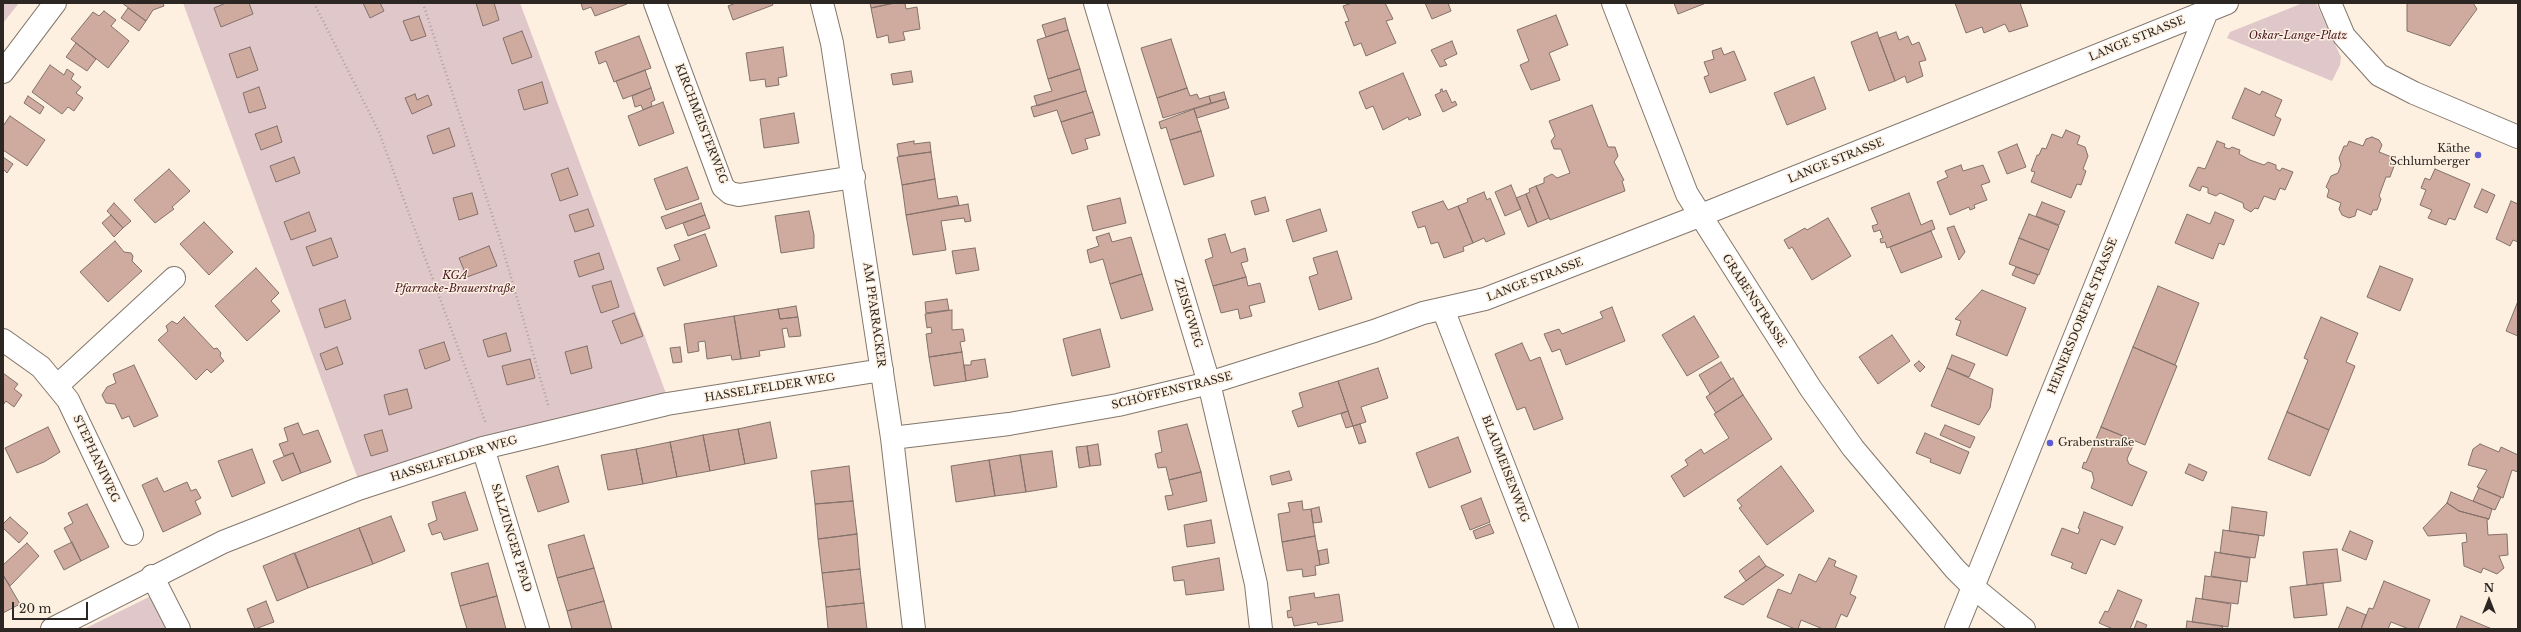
<!DOCTYPE html>
<html>
<head>
<meta charset="utf-8">
<style>
  body { margin:0 }
  #map { position:relative; width:2521px; height:632px; overflow:hidden; background:#fdf0e1; font-family:"Libre Baskerville",serif }
  canvas { display:block }
  .frame { position:absolute; inset:0; border:4px solid #2c2722; pointer-events:none }
  .north { position:absolute; left:2469px; top:580px; width:40px; height:40px; -webkit-text-stroke:3px #fdf0e1; paint-order:stroke; rotate:0deg; font-size:11px; font-weight:700; line-height:16px; text-align:center; color:#2c2722 }
  .north::after { content:''; display:block; margin:auto; width:14px; height:18px; background:#2c2722; clip-path:polygon(50% 0,100% 100%,50% 72%,0 100%) }
  .scale { position:absolute; left:12px; top:602px; width:76px; height:18px; box-sizing:border-box; border:2px solid #2c2722; border-top:0; padding-left:5px; font-size:12px; line-height:14px; white-space:nowrap; color:#2c2722; -webkit-text-stroke:3px #fdf0e1; paint-order:stroke }
</style>
</head>
<body>
<div id="map">
<canvas width="2521" height="632"></canvas>
<div class="frame"></div>
<div class="north">N</div>
<div class="scale">20 m</div>
</div>
<script>
const context = document.querySelector('canvas').getContext('2d');
context.lineJoin = 'round';
function fill(path, color) {
  context.fillStyle = color;
  context.fill(path, 'evenodd');
}
function shape(rows) {
  const path = new Path2D();
  for (const r of rows) {
    path.moveTo(r[0], r[1]);
    for (let i = 2; i < r.length; i += 2) path.lineTo(r[i], r[i + 1]);
  }
  return path;
}
function trace(path, color, width, dash) {
  context.strokeStyle = color;
  context.lineWidth = width;
  context.lineCap = dash ? 'butt' : 'round';
  context.setLineDash(dash || []);
  context.stroke(path);
}
function write(font, color, halo, rows, align = 'center') {
  context.font = font + ' "Libre Baskerville",serif';
  context.lineWidth = 3;
  context.setLineDash([]);
  context.textBaseline = 'middle';
  context.strokeStyle = halo;
  context.fillStyle = color;
  for (const [text, x, y, turn = 0] of rows) {
    context.save();
    context.translate(x, y);
    context.rotate((+turn || 0) * Math.PI / 180);
    context.textAlign = isNaN(turn) ? turn : align;
    if (halo) context.strokeText(text, 0, 0);
    context.fillText(text, 0, 0);
    context.restore();
  }
}
const green = shape([
  [3,3,19,3,3,23],
  [183,3,520,3,667,396,358,479],
  [2303,3,2316,3,2341,57,2340,65,2332,81,2227,38,2230,32],
  [151,596,166,629,84,629]
]);
const building = shape([
  [122,3,163,3,164,6,153,10,146,21,122,3],
  [226,3,249,3,253,14,221,27,214,8,226,3],
  [363,3,380,3,384,11,370,18,363,3],
  [476,3,494,3,499,20,483,26,476,3],
  [581,3,626,3,627,4,595,16,591,7,583,10,581,3],
  [736,3,772,3,773,5,733,20,728,6,736,3],
  [870,3,894,3,871,8,870,3],
  [895,3,905,3,906,9,917,7,920,29,903,32,905,40,889,43,888,35,877,38,871,8,895,3],
  [1352,3,1385,3,1393,19,1386,21,1396,43,1366,56,1361,43,1354,46,1345,22,1349,21,1343,6,1352,3],
  [1425,3,1448,3,1451,11,1432,19,1425,3],
  [1674,3,1706,3,1678,14,1674,3],
  [1955,3,2020,3,2028,26,2009,32,2005,24,1984,33,1982,27,1966,33,1955,3],
  [2407,3,2473,3,2477,9,2450,46,2407,31,2407,3],
  [128,8,146,21,139,31,121,18,128,8],
  [104,11,116,20,111,26,129,41,108,68,71,39,93,12,99,16,104,11],
  [1556,15,1568,45,1549,53,1560,80,1531,90,1520,65,1529,61,1517,30,1556,15],
  [419,16,426,36,411,41,403,21,419,16],
  [1065,18,1068,30,1046,37,1042,25,1065,18],
  [1068,30,1080,69,1048,79,1037,40,1068,30],
  [522,31,532,57,512,64,503,38,522,31],
  [1877,32,1895,81,1869,91,1851,42,1877,32],
  [1896,32,1899,40,1908,36,1912,45,1919,42,1926,60,1919,62,1923,76,1907,83,1905,76,1895,81,1879,38,1896,32],
  [639,36,651,68,614,82,606,61,599,64,595,52,639,36],
  [1171,39,1187,88,1157,98,1141,48,1171,39],
  [1452,41,1457,54,1444,60,1447,65,1440,67,1431,50,1452,41],
  [76,43,96,59,87,71,66,57,76,43],
  [250,47,258,70,237,78,229,54,250,47],
  [783,47,787,76,778,78,779,85,766,87,765,79,750,81,746,53,783,47],
  [1721,48,1724,55,1734,51,1746,80,1710,93,1704,77,1709,75,1704,62,1714,59,1712,51,1721,48],
  [50,65,64,75,67,69,74,74,71,79,81,87,76,93,83,98,74,111,68,107,62,114,32,92,50,65],
  [1080,69,1086,91,1037,106,1034,96,1052,91,1048,79,1080,69],
  [645,70,651,88,623,99,616,81,645,70],
  [911,71,913,82,893,85,891,74,911,71],
  [1403,73,1421,115,1409,120,1408,117,1383,130,1373,106,1366,109,1359,92,1403,73],
  [1814,77,1826,109,1787,125,1774,93,1814,77],
  [542,82,548,103,524,110,518,90,542,82],
  [259,87,266,108,249,113,243,93,259,87],
  [651,88,655,100,651,102,652,106,643,110,641,105,635,107,632,96,651,88],
  [1187,88,1190,96,1197,94,1199,99,1209,96,1211,103,1163,118,1157,98,1187,88],
  [2245,88,2260,95,2262,91,2282,100,2275,116,2281,119,2274,136,2232,118,2245,88],
  [1442,89,1443,92,1446,90,1452,103,1455,101,1457,105,1443,112,1435,95,1441,92,1440,90,1442,89],
  [1086,91,1093,112,1061,122,1057,110,1034,117,1031,107,1086,91],
  [1224,92,1226,99,1211,103,1209,96,1224,92],
  [415,94,417,100,428,95,432,105,412,114,405,98,415,94],
  [28,96,44,107,40,114,24,103,28,96],
  [1226,99,1229,108,1197,118,1194,109,1226,99],
  [663,102,674,133,639,146,628,116,663,102],
  [1592,105,1608,147,1615,147,1618,156,1614,162,1624,180,1622,181,1625,191,1550,220,1536,186,1544,183,1544,178,1552,174,1557,178,1570,173,1561,149,1554,149,1551,141,1555,136,1549,121,1592,105],
  [1194,109,1201,131,1170,140,1166,127,1161,129,1159,122,1194,109],
  [1093,112,1100,135,1085,139,1088,149,1072,154,1061,122,1093,112],
  [794,113,799,143,764,148,760,119,794,113],
  [10,116,45,140,27,166,3,150,3,126,10,116],
  [277,126,282,142,261,150,255,134,277,126],
  [449,128,455,146,433,154,427,136,449,128],
  [2066,130,2080,136,2077,144,2085,147,2088,156,2083,169,2086,171,2081,185,2077,184,2071,198,2031,182,2035,172,2031,171,2037,155,2039,155,2042,148,2046,149,2052,134,2062,138,2066,130],
  [1201,131,1214,176,1184,185,1170,140,1201,131],
  [2372,137,2379,140,2382,145,2379,152,2394,158,2392,163,2394,166,2390,177,2386,177,2379,196,2381,199,2377,210,2373,210,2371,215,2357,209,2355,216,2349,218,2342,215,2339,209,2341,203,2327,197,2329,190,2326,187,2331,176,2338,173,2341,165,2339,158,2344,146,2347,146,2349,141,2363,146,2366,139,2372,137],
  [914,141,914,144,930,142,931,152,899,156,897,144,914,141],
  [2217,141,2225,144,2224,147,2229,149,2232,147,2240,150,2239,154,2250,160,2264,165,2268,162,2276,165,2276,169,2280,171,2282,168,2293,172,2285,190,2280,188,2275,200,2264,196,2258,209,2255,208,2251,212,2244,208,2243,203,2220,193,2216,196,2208,193,2208,188,2202,186,2200,191,2189,186,2198,167,2205,169,2217,141],
  [2017,144,2026,167,2007,174,1998,152,2017,144],
  [931,152,935,179,902,185,897,157,931,152],
  [3,157,13,164,7,173,3,169,3,157],
  [294,157,300,173,276,182,270,166,294,157],
  [1961,165,1963,171,1983,165,1990,182,1981,185,1987,200,1974,205,1975,208,1970,210,1969,207,1950,215,1937,182,1948,177,1945,171,1961,165],
  [687,167,699,199,666,210,654,179,687,167],
  [568,168,578,195,560,201,551,174,568,168],
  [169,169,190,191,172,207,174,209,155,223,134,200,169,169],
  [2435,169,2470,184,2455,220,2449,218,2446,225,2428,218,2432,210,2420,205,2426,190,2421,188,2425,178,2430,180,2435,169],
  [935,179,938,199,957,196,959,205,906,215,902,185,935,179],
  [1511,185,1521,209,1505,216,1495,192,1511,185],
  [1536,186,1549,218,1537,223,1526,194,1530,192,1529,189,1536,186],
  [2482,189,2495,195,2487,213,2474,207,2482,189],
  [1484,192,1487,200,1490,198,1505,234,1486,242,1484,238,1473,243,1458,206,1468,202,1467,199,1484,192],
  [472,193,478,214,459,220,453,198,472,193],
  [1909,193,1921,225,1932,220,1935,229,1887,248,1885,242,1881,243,1880,239,1883,238,1880,230,1874,232,1872,226,1878,224,1871,208,1909,193],
  [1526,194,1537,223,1528,227,1516,198,1526,194],
  [1265,197,1269,211,1255,215,1251,201,1265,197],
  [1120,198,1126,223,1093,231,1087,206,1120,198],
  [1443,201,1448,210,1458,206,1473,243,1463,247,1464,251,1444,258,1438,242,1431,244,1425,226,1418,228,1412,212,1443,201],
  [2511,201,2518,204,2518,242,2513,240,2510,246,2496,239,2511,201],
  [2042,202,2065,211,2059,225,2036,216,2042,202],
  [114,203,131,221,123,228,107,211,114,203],
  [701,203,705,215,666,229,661,217,701,203],
  [968,204,971,221,965,222,964,218,941,221,946,250,913,255,906,215,968,204],
  [588,209,594,226,575,232,569,215,588,209],
  [1320,209,1327,231,1293,242,1286,220,1320,209],
  [809,211,814,235,814,248,781,253,775,216,809,211],
  [309,212,316,231,291,240,284,222,309,212],
  [2215,212,2234,220,2224,245,2219,243,2213,259,2175,243,2187,214,2210,224,2215,212],
  [2029,214,2059,226,2049,250,2019,238,2029,214],
  [111,215,123,228,114,237,102,223,111,215],
  [705,215,710,228,688,236,683,223,705,215],
  [1828,218,1851,256,1812,280,1792,247,1789,249,1784,240,1805,228,1807,230,1828,218],
  [204,222,233,252,209,275,180,244,204,222],
  [1954,226,1965,252,1959,260,1947,228,1954,226],
  [1931,231,1942,257,1901,273,1890,247,1931,231],
  [1109,233,1112,242,1131,237,1142,274,1110,284,1103,259,1090,263,1087,250,1099,246,1096,237,1109,233],
  [705,234,717,266,664,286,657,268,680,260,674,245,705,234],
  [1225,234,1231,253,1245,248,1248,261,1241,263,1246,277,1213,286,1205,260,1213,257,1208,239,1225,234],
  [331,238,338,257,313,266,306,247,331,238],
  [2019,238,2049,250,2039,275,2009,264,2019,238],
  [115,241,124,252,131,253,133,256,132,261,142,271,108,302,80,272,115,241],
  [489,246,497,266,467,277,459,258,489,246],
  [975,248,979,270,956,274,952,251,975,248],
  [1337,251,1352,299,1319,310,1309,277,1318,274,1313,258,1337,251],
  [599,253,604,269,579,277,574,261,599,253],
  [2380,266,2413,279,2400,311,2367,297,2380,266],
  [2016,267,2038,275,2034,284,2012,275,2016,267],
  [256,268,279,293,271,301,280,311,247,341,215,306,256,268],
  [1142,274,1153,310,1121,319,1110,284,1142,274],
  [1246,277,1248,286,1260,283,1265,302,1249,306,1252,316,1240,319,1238,309,1221,313,1213,286,1246,277],
  [611,281,619,307,601,313,592,286,611,281],
  [2158,286,2199,303,2175,365,2133,347,2158,286],
  [1982,290,2026,308,2007,356,1956,335,1961,321,1955,319,1982,290],
  [947,299,949,310,926,313,925,302,947,299],
  [345,300,351,319,325,328,319,309,345,300],
  [2518,301,2518,336,2506,331,2518,301],
  [796,306,798,317,780,319,778,309,796,306],
  [1612,307,1625,341,1566,365,1560,349,1552,352,1544,334,1559,329,1562,334,1603,318,1600,312,1612,307],
  [778,309,780,319,798,317,801,336,789,337,787,328,782,329,785,347,759,351,760,356,741,359,734,316,778,309],
  [952,310,952,330,963,329,965,341,960,342,962,352,929,357,926,334,932,333,931,327,927,328,925,314,952,310],
  [634,313,643,336,621,344,612,321,634,313],
  [734,316,741,359,732,360,731,355,707,359,705,341,698,342,699,351,688,353,684,324,734,316],
  [1694,316,1719,357,1687,376,1662,335,1694,316],
  [184,317,214,349,217,348,221,353,220,356,224,361,211,373,207,369,196,380,158,340,168,331,166,326,172,321,177,324,184,317],
  [2321,317,2358,333,2346,362,2355,366,2329,430,2287,412,2308,360,2304,358,2321,317],
  [1100,329,1110,367,1072,376,1063,339,1100,329],
  [506,333,511,351,488,357,483,340,506,333],
  [1892,335,1910,361,1878,384,1859,357,1892,335],
  [444,342,450,360,425,369,419,350,444,342],
  [1522,343,1530,361,1540,357,1563,419,1534,430,1525,407,1517,410,1495,354,1522,343],
  [587,346,592,368,571,374,565,352,587,346],
  [337,347,343,364,326,370,320,354,337,347],
  [680,347,682,362,673,363,670,348,680,347],
  [2133,347,2177,366,2145,445,2101,427,2133,347],
  [962,352,966,381,934,386,929,357,962,352],
  [1952,355,1975,364,1969,377,1947,368,1952,355],
  [530,359,535,378,507,385,502,366,530,359],
  [985,359,988,377,966,381,964,365,971,365,971,361,985,359],
  [1919,361,1925,367,1920,372,1914,365,1919,361],
  [1721,362,1731,379,1710,394,1699,375,1721,362],
  [134,365,158,416,134,427,129,416,122,419,115,404,106,403,102,395,107,387,116,383,113,374,134,365],
  [1378,368,1388,398,1361,407,1366,422,1353,426,1338,381,1378,368],
  [1947,368,1993,389,1990,408,1979,425,1931,406,1947,368],
  [3,373,18,384,14,389,22,395,14,407,6,401,3,405,3,373],
  [1733,378,1743,395,1716,413,1706,397,1733,378],
  [1338,381,1348,411,1298,427,1292,411,1303,407,1299,393,1338,381],
  [407,389,412,408,389,415,384,395,407,389],
  [1743,395,1772,439,1684,497,1671,476,1688,465,1685,460,1701,449,1704,454,1729,438,1714,414,1743,395],
  [1348,411,1353,426,1346,428,1341,414,1348,411],
  [2287,412,2329,430,2310,476,2268,459,2287,412],
  [770,422,777,458,745,464,738,429,770,422],
  [298,423,303,435,318,430,331,462,301,473,293,453,284,456,279,444,288,441,284,428,298,423],
  [1187,424,1201,472,1169,480,1166,467,1158,468,1155,454,1162,452,1158,431,1187,424],
  [1360,424,1366,442,1359,444,1353,426,1360,424],
  [1945,425,1975,437,1970,448,1940,435,1945,425],
  [48,427,60,452,44,462,17,473,5,448,48,427],
  [2101,427,2135,441,2127,459,2129,464,2147,472,2132,506,2091,488,2094,480,2092,472,2082,468,2084,462,2086,463,2101,427],
  [738,429,745,464,710,471,703,435,738,429],
  [382,430,388,451,371,456,364,435,382,430],
  [1925,433,1969,452,1960,474,1930,462,1931,459,1916,453,1925,433],
  [703,435,710,471,677,477,670,442,703,435],
  [1458,437,1471,472,1429,488,1416,453,1458,437],
  [670,442,677,477,643,484,636,449,670,442],
  [1098,444,1101,465,1090,466,1087,446,1098,444],
  [2480,444,2499,452,2501,447,2518,455,2518,472,2512,470,2503,498,2477,487,2487,470,2468,465,2473,449,2480,444],
  [1087,446,1090,466,1079,468,1076,447,1087,446],
  [252,449,265,483,232,497,218,461,252,449],
  [636,449,643,484,608,490,601,455,636,449],
  [1052,451,1057,487,1026,492,1020,455,1052,451],
  [293,453,301,473,282,481,273,461,293,453],
  [1020,455,1026,492,995,496,989,460,1020,455],
  [989,460,995,496,956,502,951,466,989,460],
  [2189,464,2207,472,2203,481,2185,473,2189,464],
  [558,466,569,502,538,512,526,476,558,466],
  [849,466,853,501,815,504,811,471,849,466],
  [1781,466,1814,511,1767,545,1739,508,1742,506,1737,500,1781,466],
  [1289,471,1292,480,1272,485,1270,476,1289,471],
  [1201,472,1207,501,1168,510,1165,496,1173,495,1169,480,1201,472],
  [157,478,164,492,187,482,191,491,196,489,201,498,195,501,201,514,163,532,142,485,157,478],
  [2479,488,2501,497,2495,510,2473,501,2479,488],
  [465,492,478,530,444,540,441,532,432,535,428,524,437,520,432,502,465,492],
  [2451,492,2492,509,2489,519,2459,511,2447,503,2451,492],
  [1481,498,1490,522,1470,530,1461,506,1481,498],
  [853,501,857,534,818,539,815,504,853,501],
  [1302,501,1303,510,1311,509,1315,536,1282,542,1278,514,1290,512,1288,503,1302,501],
  [2447,503,2459,511,2489,519,2487,520,2488,535,2507,534,2508,555,2499,556,2504,568,2497,574,2483,568,2481,573,2464,566,2462,543,2467,542,2466,533,2428,536,2423,528,2447,503],
  [87,504,109,547,81,561,64,528,73,523,68,513,87,504],
  [1319,507,1322,522,1313,523,1311,509,1319,507],
  [2232,507,2267,512,2264,536,2229,531,2232,507],
  [2084,512,2123,527,2115,545,2101,539,2086,574,2071,568,2073,563,2051,555,2062,528,2078,534,2080,529,2078,528,2084,512],
  [391,516,405,551,373,564,359,528,391,516],
  [10,517,28,533,19,543,3,528,3,524,10,517],
  [1211,520,1215,543,1187,547,1184,525,1211,520],
  [1490,524,1494,533,1476,539,1473,531,1490,524],
  [359,528,373,564,308,588,295,553,359,528],
  [2223,530,2259,535,2255,558,2220,553,2223,530],
  [2350,531,2373,541,2366,560,2342,550,2350,531],
  [857,534,860,569,822,573,818,539,857,534],
  [584,535,594,568,557,578,548,545,584,535],
  [1315,536,1320,565,1315,566,1316,575,1303,577,1302,569,1287,571,1282,542,1315,536],
  [72,542,81,561,64,570,54,551,72,542],
  [27,543,39,556,10,586,3,575,3,565,27,543],
  [1327,549,1329,563,1320,565,1318,551,1327,549],
  [2337,549,2341,581,2307,585,2303,552,2337,549],
  [2215,552,2250,558,2247,582,2211,576,2215,552],
  [294,553,308,588,277,601,263,566,294,553],
  [1759,556,1766,566,1746,581,1739,571,1759,556],
  [1219,558,1224,590,1186,595,1184,580,1174,581,1172,567,1219,558],
  [1829,558,1836,561,1834,566,1857,576,1850,594,1856,597,1847,617,1841,614,1835,629,1823,629,1801,620,1798,629,1795,629,1767,617,1778,589,1791,594,1799,574,1816,582,1829,558],
  [488,563,497,596,460,606,451,573,488,563],
  [1766,566,1784,575,1743,605,1724,597,1766,566],
  [594,568,604,601,567,611,557,578,594,568],
  [860,569,864,603,826,607,822,573,860,569],
  [3,575,20,604,3,613,3,575],
  [2205,576,2241,581,2238,604,2202,599,2205,576],
  [2384,581,2430,600,2418,629,2409,629,2391,622,2388,629,2361,629,2369,608,2373,609,2384,581],
  [2323,583,2327,615,2294,618,2290,587,2323,583],
  [2118,590,2142,600,2130,629,2113,629,2099,623,2105,611,2108,612,2118,590],
  [1314,593,1315,598,1339,594,1343,621,1318,625,1317,622,1294,626,1292,617,1288,618,1287,611,1291,610,1289,597,1314,593],
  [497,596,506,629,467,629,460,606,497,596],
  [2196,598,2231,604,2228,627,2192,622,2196,598],
  [266,601,274,622,255,629,247,609,266,601],
  [604,601,612,629,572,629,567,611,604,601],
  [864,603,867,629,828,629,826,607,864,603],
  [2347,607,2366,615,2361,629,2338,629,2347,607],
  [2461,616,2492,629,2456,629,2461,616],
  [2137,621,2147,625,2145,629,2134,629,2137,621],
  [2187,621,2223,626,2222,629,2186,629,2187,621]
]);
const path = shape([
  [314,3,379,132,486,424],
  [423,3,499,236,549,408]
]);
const minor = shape([
  [655,3,723,187,730,193,739,195,854,177],
  [822,3,832,43,892,438,914,629],
  [1095,3,1209,383,1256,584,1261,629],
  [1613,3,1687,194,1811,389,1853,448,1955,569,1973,587,2024,629],
  [2330,3,2344,36,2379,75,2414,93,2518,137],
  [3,72,55,3],
  [1443,309,1567,629],
  [3,340,41,367,68,400,132,534],
  [58,385,174,278],
  [892,438,1009,424,1118,405,1209,383,1374,331,1423,313,1485,299,1699,216,2227,3],
  [483,448,538,629],
  [152,576,179,629],
  [52,629,223,542,358,489,483,448,667,404,882,370],
  [1956,629,2210,4]
]);
const markers = [
  [2478,155,4,"#5c5dd5"],
  [2050,443,4,"#5c5dd5"]
];
const parkNames = [
  ["Oskar-Lange-Platz",2298,36],
  ["KGA",455,276],
  ["Pfarracke-Brauerstraße",455,289]
];
const streetNames = [
  ["LANGE STRASSE",2137,39,-22],
  ["KIRCHMEISTERWEG",701,124,69],
  ["LANGE STRASSE",1836,161,-22],
  ["LANGE STRASSE",1535,280,-21],
  ["GRABENSTRASSE",1754,301,57],
  ["ZEISIGWEG",1188,313,73],
  ["AM PFARRACKER",874,315,82],
  ["HEINERSDORFER STRASSE",2083,316,-68],
  ["HASSELFELDER WEG",770,388,-9],
  ["SCHÖFFENSTRASSE",1172,391,-14],
  ["STEPHANIWEG",96,459,65],
  ["HASSELFELDER WEG",454,459,-17],
  ["BLAUMEISENWEG",1505,469,69],
  ["SALZUNGER PFAD",511,538,73]
];
const poiNames = [
  ["Käthe",2470,149],
  ["Schlumberger",2470,162],
  ["Grabenstraße",2058,443,"left"]
];
fill(green, '#dfc7ca');
fill(building, '#cfaa9e');
trace(building, '#83716b', 1);
trace(minor, '#83776b', 24);
trace(path, '#aca297', 2.5, [1, 3]);
trace(minor, '#fff', 22);
for (const [x, y, r, color] of markers) {
  const dot = new Path2D();
  dot.arc(x, y, r, 0, 2 * Math.PI);
  context.fillStyle = color;
  context.fill(dot);
  trace(dot, '#fdf0e1', 1.5);
}
write('italic 11px', '#471622', '#fdf0e1', parkNames);
write('11px', '#2c2722', '#fdf0e1', streetNames);
write('11px', '#2c2722', '#fdf0e1', poiNames, 'right');
</script>
</body>
</html>
